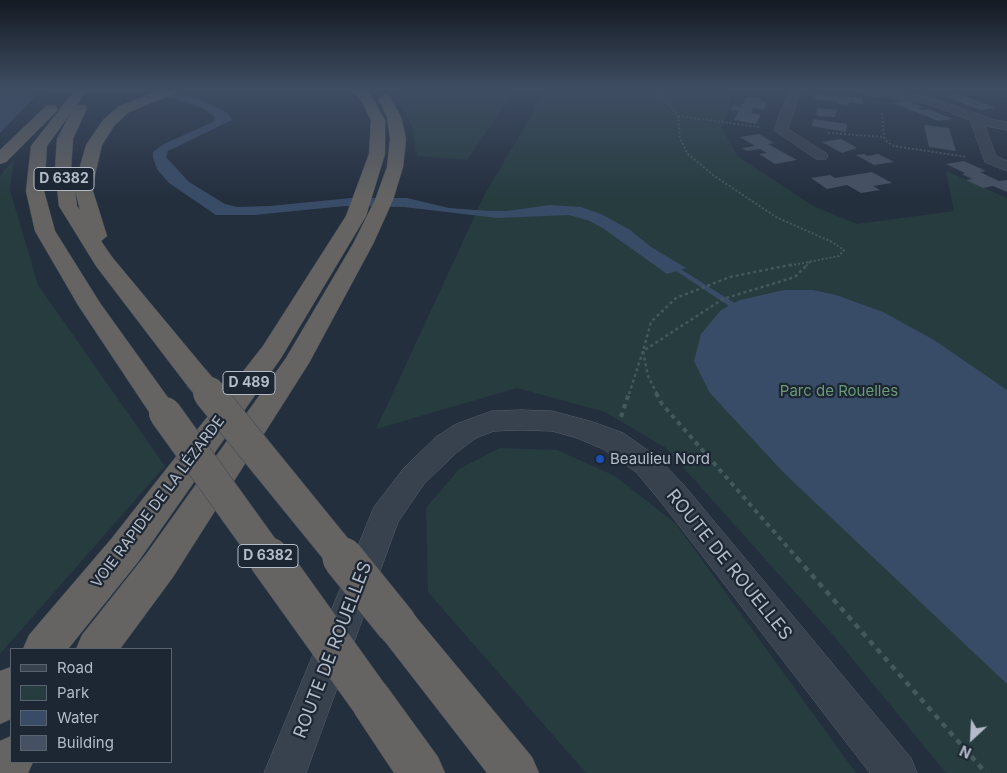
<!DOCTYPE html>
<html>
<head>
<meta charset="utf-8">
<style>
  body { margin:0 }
  #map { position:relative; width:1007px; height:773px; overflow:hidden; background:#242f3e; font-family:Inter,sans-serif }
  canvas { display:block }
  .legend { position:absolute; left:10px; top:648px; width:162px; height:115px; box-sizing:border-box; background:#1d2633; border:1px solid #59626f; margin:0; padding:6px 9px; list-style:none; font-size:15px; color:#b4bcc9 }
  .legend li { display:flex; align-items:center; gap:10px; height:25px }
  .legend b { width:25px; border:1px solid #59626f }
  .north { position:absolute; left:947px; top:713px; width:50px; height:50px; -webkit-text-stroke:4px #1d2633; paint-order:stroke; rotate:205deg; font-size:14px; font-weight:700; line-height:20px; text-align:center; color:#b4bcc9 }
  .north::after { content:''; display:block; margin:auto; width:18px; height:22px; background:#b4bcc9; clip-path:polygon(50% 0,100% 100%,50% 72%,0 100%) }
</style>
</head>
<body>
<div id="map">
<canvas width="1007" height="773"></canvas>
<ul class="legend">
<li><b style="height:6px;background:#38414e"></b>Road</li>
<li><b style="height:14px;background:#263c3f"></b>Park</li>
<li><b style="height:14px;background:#394c67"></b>Water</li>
<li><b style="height:14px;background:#455162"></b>Building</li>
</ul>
<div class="north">N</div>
</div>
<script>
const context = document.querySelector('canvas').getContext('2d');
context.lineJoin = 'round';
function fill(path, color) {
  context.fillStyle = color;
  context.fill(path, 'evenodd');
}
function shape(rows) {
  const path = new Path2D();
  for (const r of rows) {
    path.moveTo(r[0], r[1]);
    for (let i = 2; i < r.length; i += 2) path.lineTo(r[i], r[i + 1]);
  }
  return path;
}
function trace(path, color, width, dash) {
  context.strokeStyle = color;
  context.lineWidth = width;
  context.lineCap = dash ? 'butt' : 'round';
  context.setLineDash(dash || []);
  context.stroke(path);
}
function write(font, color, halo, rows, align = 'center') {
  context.font = font + ' Inter,sans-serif';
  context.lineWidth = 4.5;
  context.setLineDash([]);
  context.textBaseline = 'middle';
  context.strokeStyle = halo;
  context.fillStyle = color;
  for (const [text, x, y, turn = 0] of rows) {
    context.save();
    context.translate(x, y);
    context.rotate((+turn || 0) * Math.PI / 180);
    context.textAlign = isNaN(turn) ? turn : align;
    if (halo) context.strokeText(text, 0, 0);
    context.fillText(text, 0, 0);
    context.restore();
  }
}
const green = shape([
  [391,90,516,90,467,160,417,156,412,125],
  [546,90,728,90,733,93,724,122,721,126,737,156,813,206,857,224,954,211,946,171,1007,198,1007,773,946,773,833,635,666,448,605,412,517,388,376,429,485,194],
  [14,159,10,190,38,285,165,466,0,654,0,176],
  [500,448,557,450,615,476,676,524,856,773,586,773,428,592,426,508,459,469]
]);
const water = shape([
  [0,90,163,91,198,99,226,112,232,120,168,151,166,157,189,182,225,204,237,207,270,206,351,198,407,198,449,208,490,211,507,211,550,205,581,207,601,214,630,230,651,247,686,268,667,274,604,229,590,221,569,215,497,218,404,207,345,206,254,215,216,215,169,183,157,169,153,158,153,152,164,144,213,122,215,118,206,110,186,102,149,93,52,93,32,90,34,98,0,133],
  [784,290,813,290,836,295,883,312,934,340,1007,390,1007,684,784,473,710,393,694,361,701,334,721,310,740,300]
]);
const stream = shape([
  [669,262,671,263,736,304,732,306,729,306,667,265,666,264,669,262]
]);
const building = shape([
  [812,94,863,98,863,104,849,102,849,106,841,105,835,101,811,99],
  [960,94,996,108,980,110,944,96],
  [750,97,762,98,761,101,767,102,763,110,753,108,751,113,761,115,756,124,734,120,739,111,730,110,732,107,733,105,741,107,746,98],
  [907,101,923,107,918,108,923,110,929,109,953,119,938,121,893,103],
  [817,108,837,110,835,117,818,116,816,114],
  [813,119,847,124,846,132,812,126],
  [924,125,949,128,956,151,929,147],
  [759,134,774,143,768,144,797,160,775,164,759,154,767,153,760,149,747,151,742,148,755,146,740,137],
  [841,139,857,148,842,153,822,142],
  [864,154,867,156,878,154,894,162,874,165,856,155],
  [964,161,986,171,980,172,999,181,1007,180,1007,192,993,186,983,188,966,180,972,179,962,174,965,173,946,164],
  [872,172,892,183,873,186,880,190,861,193,847,185,827,189,811,178,830,175,835,178]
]);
const pathFar3 = shape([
  [653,90,670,105,678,116,680,139,688,154,713,175,776,217,832,242,844,250,839,256,788,266],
  [985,90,1007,97],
  [882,113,884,137,887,142,894,146,967,157],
  [678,116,759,127],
  [828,133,884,137],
  [806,266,810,262]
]);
const pathFar2 = shape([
  [629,394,643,351,723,299,795,277,808,264],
  [657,394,648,376,643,351,651,322,676,298,730,277,795,264]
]);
const pathFar1 = shape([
  [656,393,662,404,798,559],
  [621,417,629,393]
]);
const path = shape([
  [797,558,986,773]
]);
const minor = shape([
  [789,90,801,90,788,129,826,153,828,156,826,159,816,159,774,130,789,90],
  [853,90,881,90,927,96,995,120,1007,122,1007,130,985,126,996,156,1007,161,1007,171,985,162,970,120,925,103,859,94,853,90],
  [521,410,552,411,593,422,623,433,656,456,683,484,911,758,917,773,870,773,661,502,636,472,603,449,577,438,552,431,521,430,494,431,476,438,456,453,424,484,398,522,306,773,264,773,374,507,404,468,436,437,456,424,492,411,521,410]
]);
const trunk = shape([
  [75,90,87,90,77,105,85,105,87,108,73,139,71,170,74,188,86,145,103,120,119,106,160,90,177,90,176,93,129,112,114,126,102,145,92,188,107,236,101,241,112,257,206,370,210,377,206,384,196,386,186,384,96,266,59,206,55,170,57,139,70,114,47,146,44,191,55,231,100,303,179,413,175,421,165,424,155,421,78,305,35,231,26,191,31,146,75,90],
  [75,190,80,210,77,206,75,190],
  [349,90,364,90,370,93,385,120,385,154,366,216,281,358,138,562,68,649,23,649,29,635,112,538,263,346,346,216,369,154,371,120,360,98,349,90],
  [385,95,390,96,401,117,406,139,403,167,393,200,373,244,309,363,173,577,120,649,76,649,82,635,147,553,286,358,353,244,375,200,387,167,390,139,387,117,378,99,385,95],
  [51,105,56,106,58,109,56,112,6,162,0,164,0,150,46,106,51,105],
  [397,605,411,611,532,757,539,773,487,773,383,639,377,625,383,611,397,605],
  [11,667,11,719,0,724,0,671,11,667],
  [370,678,385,684,438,757,445,773,394,773,355,714,349,699,355,684,370,678],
  [11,736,11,762,33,762,28,773,0,773,0,741,11,736]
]);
const trunkBridgeFar2 = shape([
  [196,377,210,394]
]);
const trunkBridgeFar1 = shape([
  [209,393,344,559],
  [165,413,270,559]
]);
const trunkBridge = shape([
  [269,558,370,699],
  [343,558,397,625]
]);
const markers = [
  [600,459,5,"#1a4fb4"]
];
const shields = [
  [64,179,60],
  [249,383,52],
  [268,556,60]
];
const shieldNames = [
  ["D 6382",64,179],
  ["D 489",249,383],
  ["D 6382",268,556]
];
const parkNames = [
  ["Parc de Rouelles",839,391]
];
const poiNames = [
  ["Beaulieu Nord",610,459]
];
const streetNames = [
  ["VOIE RAPIDE DE LA LÉZARDE",158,502,-53]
];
const nearStreetnames = [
  ["ROUTE DE ROUELLES",729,565,51],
  ["ROUTE DE ROUELLES",333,650,-69]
];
fill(green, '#263c3f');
fill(water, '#394c67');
fill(stream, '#394c67');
fill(building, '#455162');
trace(minor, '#565f6c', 1);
trace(trunk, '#434c59', 1);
trace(pathFar3, '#44595c', 2, [2, 2]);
trace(pathFar2, '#44595c', 2.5, [3, 3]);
trace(pathFar1, '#44595c', 4, [4.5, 4.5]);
trace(path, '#44595c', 4.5, [5.5, 5.5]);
fill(minor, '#38414e');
fill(trunk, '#656462');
trace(trunkBridgeFar2, '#434c59', 26, []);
trace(trunkBridgeFar1, '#434c59', 33, []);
trace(trunkBridge, '#434c59', 42, []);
trace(trunkBridgeFar2, '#656462', 24);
trace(trunkBridgeFar1, '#656462', 32);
trace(trunkBridge, '#656462', 41);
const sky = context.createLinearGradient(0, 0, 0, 198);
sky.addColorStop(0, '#141a22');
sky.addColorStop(0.45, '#3f4d63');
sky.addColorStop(1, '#3f4d6300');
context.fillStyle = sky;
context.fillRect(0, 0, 1007, 198);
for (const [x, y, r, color] of markers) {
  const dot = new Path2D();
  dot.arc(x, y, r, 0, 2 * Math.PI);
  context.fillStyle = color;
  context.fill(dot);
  trace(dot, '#1d2633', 2);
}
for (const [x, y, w] of shields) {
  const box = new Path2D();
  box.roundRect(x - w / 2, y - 11.5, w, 23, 4);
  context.fillStyle = '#1d2633';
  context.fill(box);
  trace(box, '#b4bcc9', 1);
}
write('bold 14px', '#b4bcc9', null, shieldNames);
write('15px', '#6b9a76', '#1d2633', parkNames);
write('15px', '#b4bcc9', '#1d2633', poiNames, 'left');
write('15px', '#b4bcc9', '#1d2633', streetNames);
write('18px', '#b4bcc9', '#1d2633', nearStreetnames);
</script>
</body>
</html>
